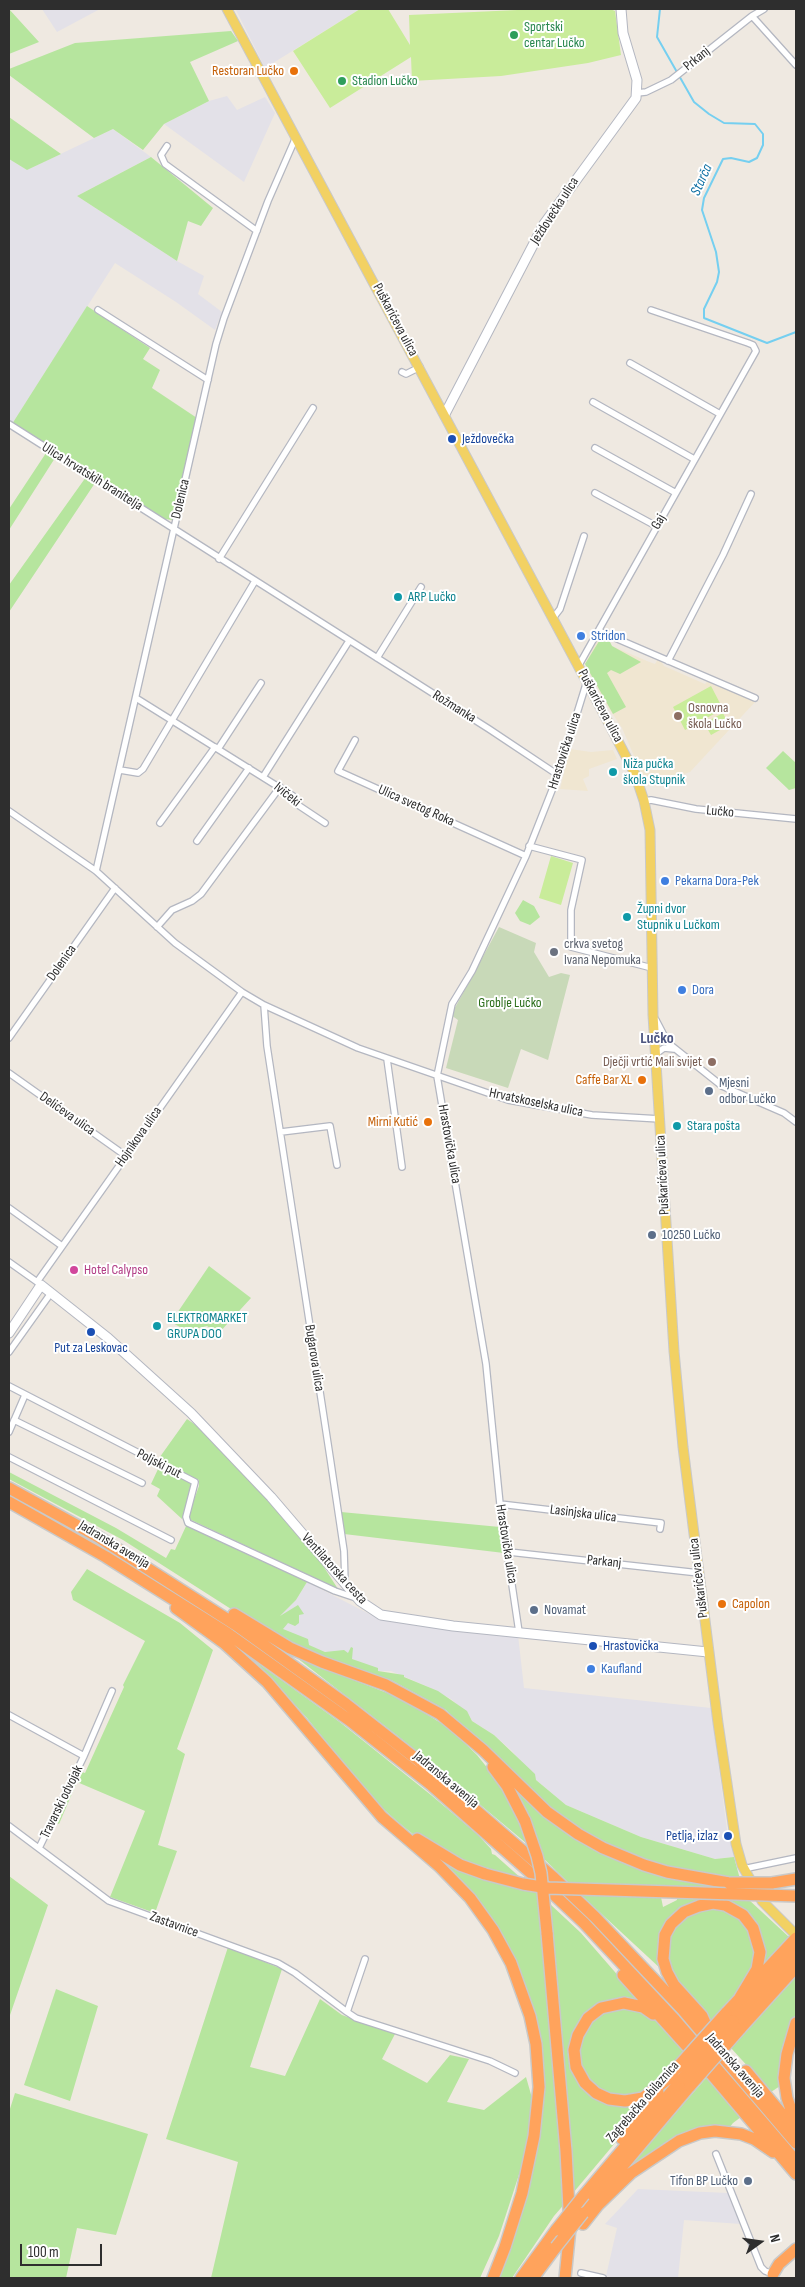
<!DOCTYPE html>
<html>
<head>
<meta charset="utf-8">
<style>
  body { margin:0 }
  #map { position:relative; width:805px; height:2287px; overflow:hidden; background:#efe9e1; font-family:"Sofia Sans Condensed",sans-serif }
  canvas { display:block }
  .frame { position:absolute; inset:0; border:10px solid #2e2e2e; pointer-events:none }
  .north { position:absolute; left:735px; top:2217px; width:50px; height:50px; -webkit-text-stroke:4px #fff; paint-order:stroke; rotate:76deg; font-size:14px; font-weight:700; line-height:20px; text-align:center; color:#2e2e2e }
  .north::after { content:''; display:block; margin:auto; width:18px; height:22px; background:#2e2e2e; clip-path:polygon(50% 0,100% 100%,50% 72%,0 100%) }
  .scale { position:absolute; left:20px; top:2244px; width:82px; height:22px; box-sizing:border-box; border:2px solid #2e2e2e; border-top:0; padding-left:6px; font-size:15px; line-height:18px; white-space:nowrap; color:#2e2e2e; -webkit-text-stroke:4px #fff; paint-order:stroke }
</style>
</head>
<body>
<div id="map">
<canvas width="805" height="2287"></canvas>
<div class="frame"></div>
<div class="north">N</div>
<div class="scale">100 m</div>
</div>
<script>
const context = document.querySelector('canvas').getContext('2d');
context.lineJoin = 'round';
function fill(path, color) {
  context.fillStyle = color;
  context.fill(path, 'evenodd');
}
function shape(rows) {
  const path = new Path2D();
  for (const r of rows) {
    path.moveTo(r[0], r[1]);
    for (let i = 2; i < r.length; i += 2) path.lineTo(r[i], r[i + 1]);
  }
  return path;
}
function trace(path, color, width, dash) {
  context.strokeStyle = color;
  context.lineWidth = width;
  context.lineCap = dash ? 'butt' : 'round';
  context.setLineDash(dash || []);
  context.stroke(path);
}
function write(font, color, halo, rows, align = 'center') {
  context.font = font + ' "Sofia Sans Condensed",sans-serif';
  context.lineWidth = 4;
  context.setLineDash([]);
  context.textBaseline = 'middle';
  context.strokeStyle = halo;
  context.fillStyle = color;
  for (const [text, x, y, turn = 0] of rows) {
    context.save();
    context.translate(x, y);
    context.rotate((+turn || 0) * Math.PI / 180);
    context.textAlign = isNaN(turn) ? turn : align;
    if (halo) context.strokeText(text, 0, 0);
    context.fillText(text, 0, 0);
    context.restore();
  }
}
const industrial = shape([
  [42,9,100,9,57,32],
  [239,9,360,9,265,68,236,10],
  [227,96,237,110,265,97,275,113,244,182,164,124,209,101],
  [113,129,151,157,77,196,177,261,204,276,198,294,222,312,215,330,176,302,115,263,12,424,9,422,9,159,27,170],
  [307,1582,379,1619,518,1635,524,1688,711,1708,727,1830,734,1857,715,1859,641,1837,566,1805,536,1780,512,1751,494,1735,472,1721,469,1715,451,1699,426,1686,391,1671,378,1671,352,1659,319,1650,285,1634,276,1620,296,1600],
  [638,2189,728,2193,741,2224,684,2220,678,2278,615,2278,606,2276,617,2228,605,2224]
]);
const education = shape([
  [603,637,609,640,612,646,647,661,655,664,658,659,661,661,664,666,705,684,708,681,756,701,690,772,647,786,622,728,606,704,585,664,598,639],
  [570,749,591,752,613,750,617,759,589,769,589,776,583,779,588,791,560,789]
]);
const green = shape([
  [9,9,39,42,9,54],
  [231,31,238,41,190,62,209,101,164,124,143,150,113,129,94,138,9,75,9,69,75,43],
  [9,117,61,154,27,170,9,159],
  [151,157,213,208,201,226,188,221,177,261,77,196],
  [87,306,150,348,143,359,160,370,152,388,197,418,173,520,164,519,12,424],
  [46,453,55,458,9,530,9,509],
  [86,477,95,483,9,612,9,585],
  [601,638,609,640,612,646,641,662,620,674,611,670,607,673,626,707,613,714,585,664],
  [783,751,796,763,796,788,789,790,766,768],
  [523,900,534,906,540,917,530,925,520,921,515,913],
  [209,1266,251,1298,218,1334,207,1326,187,1331,171,1322],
  [187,1419,200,1428,269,1500,320,1561,338,1589,189,1519,189,1513,199,1486,199,1480,157,1461],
  [159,1467,193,1483,182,1519,157,1496,160,1489,151,1484],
  [9,1472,116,1528,166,1558,171,1549,175,1550,187,1524,307,1582,296,1600,280,1616,298,1605,304,1614,299,1615,299,1623,295,1626,288,1623,283,1629,308,1639,309,1645,325,1652,344,1650,348,1653,351,1647,353,1648,352,1659,378,1668,378,1671,404,1675,404,1677,438,1691,467,1711,472,1721,494,1735,535,1774,536,1780,566,1805,641,1837,715,1859,734,1857,740,1879,696,1875,637,1859,590,1836,549,1808,446,1710,393,1681,330,1662,267,1632,123,1540,9,1479],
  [9,1494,156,1578,232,1628,323,1693,393,1746,233,1632,117,1558,9,1497],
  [341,1512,500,1527,504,1553,344,1534],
  [87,1569,180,1623,213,1650,177,1749,185,1754,158,1845,177,1851,155,1913,110,1897,145,1811,77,1782,59,1824,54,1821,79,1771,85,1773,124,1687,123,1685,145,1641,73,1600,71,1592],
  [297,1658,400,1698,449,1728,477,1755,501,1785,519,1821,526,1843,399,1737],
  [255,1661,341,1723,431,1795,477,1834,491,1849,492,1854,495,1855,522,1879,501,1874,454,1857,414,1835,398,1822,371,1798,307,1718],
  [510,1782,590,1845,743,1887,743,1889,571,1885,542,1857],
  [429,1853,538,1893,567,2201,554,2216,512,2278,497,2278,541,2106,519,1972],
  [9,1876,48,1905,9,2018],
  [580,1894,661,1897,663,1907,677,1900,677,1897,748,1899,789,1937,761,1970,762,1948,731,1904,677,1913,661,1969],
  [550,1904,581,1933,641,2002,609,2003,572,2043,590,2093,645,2101,615,2143,573,2193],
  [700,1908,727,1909,747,1925,757,1949,748,1980,711,2025,677,1987,665,1948,675,1923],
  [228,1947,282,1969,250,2067,285,2076,320,1999,342,2015,395,2034,382,2059,427,2083,450,2055,469,2059,447,2102,484,2110,526,2077,532,2098,531,2124,527,2150,499,2236,480,2278,211,2278,238,2162,166,2139],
  [796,1977,796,2013,790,2030,780,2086,771,2092,731,2048],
  [56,1989,98,2006,70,2101,24,2085],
  [621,2006,646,2012,657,2021,686,2053,663,2078,647,2091,628,2098,605,2095,581,2072,578,2044,592,2018,612,2008],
  [707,2077,741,2117,733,2123,729,2128,706,2130,612,2186],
  [15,2093,148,2134,116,2235,77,2228,66,2278,9,2278,9,2112]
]);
const cemetery = shape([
  [499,927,536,943,534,952,549,977,561,973,570,975,548,1060,521,1049,508,1088,446,1068,458,1020,451,1015]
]);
const pitch = shape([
  [360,9,388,9,410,45,409,15,539,9,610,9,615,11,621,55,588,63,501,76,412,81,411,57,330,108,293,51],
  [711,686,723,709,685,730,673,707],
  [723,713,729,725,711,735,704,723],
  [551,856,573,863,561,905,539,898]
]);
const stream = shape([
  [660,9,657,37,694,102,709,114,724,123,755,124,763,134,763,145,757,158,749,162,731,158,723,159,704,198,702,210,716,252,719,272,717,282,704,309,704,318,767,343,796,332]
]);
const street = shape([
  [752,16,796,65],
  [637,93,646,92,671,80,752,16,764,9],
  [167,146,161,155,165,164,257,231],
  [98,310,208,380],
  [630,363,720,414],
  [402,372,406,374,420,367],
  [593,402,694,459],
  [9,424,489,729,558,775],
  [595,448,676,493],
  [595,493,656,526],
  [219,559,313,408],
  [553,618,560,609,584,536],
  [599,631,755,698],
  [377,658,421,587],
  [668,661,723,555,751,494],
  [579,665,756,351,753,345,748,343,651,310],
  [136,698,293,796,298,805,325,823],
  [355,740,338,771,526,856],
  [218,749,261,683],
  [120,770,138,773,143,769,255,581],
  [263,777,349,641],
  [644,801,651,800,696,809,796,819],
  [9,811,96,871,175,943,242,992,264,1005,358,1048,508,1100,592,1115,660,1119],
  [160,823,215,747],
  [197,841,249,768],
  [529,846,582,860,571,910,571,947,652,968],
  [96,871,216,344,224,318,268,201,296,137],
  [157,927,172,910,192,901,201,894,280,787],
  [264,1005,267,1046,330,1457,344,1551,345,1582],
  [656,1020,668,1043,722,1086,784,1113,796,1122],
  [9,1038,115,888],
  [657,1053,664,1048,674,1049],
  [387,1059,402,1167],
  [9,1073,126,1156],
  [281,1132,330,1126,337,1165],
  [9,1208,62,1246],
  [9,1262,40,1284],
  [37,1282,242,992],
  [9,1352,51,1293],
  [9,1386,195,1482,186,1517,188,1523,335,1591,356,1598],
  [14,1420,142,1483],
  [9,1432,25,1395],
  [9,1457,171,1540],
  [500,1504,661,1523,660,1529],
  [509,1552,699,1573],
  [519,1632,500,1504,486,1364,437,1076,452,1004,472,971,526,856,558,775,587,681],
  [9,1715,84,1756],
  [9,1826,109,1901,278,1963,295,1973,347,2012],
  [39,1848,84,1756,112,1691],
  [743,1869,796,1858],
  [365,1959,347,2012,356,2018,490,2061,515,2073],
  [716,2154,761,2267,765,2271,773,2274],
  [581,2273,603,2278]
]);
const secondary = shape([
  [445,414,544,224,636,98,637,80,623,33,621,9],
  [9,1333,41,1285,108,1338,191,1413,271,1497,360,1601,381,1615,453,1626,708,1652]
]);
const primary = shape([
  [227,9,606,718,635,774,644,801,650,830,653,1015,674,1351,683,1447,718,1723,736,1844,742,1865,762,1901,796,1935]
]);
const highway = shape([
  [9,1488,100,1538,236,1625,346,1704,419,1761,554,1878,595,1917,682,2009,796,2143],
  [9,1502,106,1557,227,1633,349,1720,430,1784,533,1875,584,1923,675,2020,796,2161],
  [176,1608,224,1643,267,1682,382,1817,439,1866,470,1898,493,1930,511,1963,530,2016,536,2044,539,2087,534,2136,522,2193,505,2247,493,2278],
  [234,1614,290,1648,322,1662,386,1685,440,1714,483,1750,547,1812,578,1834,603,1848,644,1865,667,1872,729,1883],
  [493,1767,507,1786,525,1821],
  [417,1839,460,1865,485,1874],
  [772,1883,796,1879],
  [547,1933,566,2151,570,2228,565,2278],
  [623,1975,702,2063,796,2174],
  [726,2013,796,1938],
  [653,2014,643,2007,624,2003,601,2008,588,2018,578,2035,574,2050,576,2067,585,2083,596,2093,609,2099,625,2101,643,2098,668,2079,676,2069],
  [733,2021,796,1952],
  [796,2023,787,2054,784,2078,787,2098,796,2124],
  [706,2025,702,2016,674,1985,667,1972,663,1959,665,1935,671,1924,684,1912,699,1906,713,1903,725,1905,743,1915,753,1928,760,1952,757,1969,739,1999],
  [740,2029,796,1967],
  [746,2071,796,2131],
  [622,2139,658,2092],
  [584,2195,683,2078],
  [588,2207,690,2086],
  [583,2224,598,2205,631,2173,679,2141,700,2133,715,2131,741,2134,754,2139,773,2152],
  [773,2274,779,2264,796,2249],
  [521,2278,556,2230],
  [533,2278,556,2247]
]);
const highwayBridge = shape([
  [525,1821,537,1856,541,1873,547,1933],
  [485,1874,523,1884,548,1888,796,1896],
  [729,1883,772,1883],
  [676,2069,726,2013],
  [683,2078,733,2021],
  [690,2086,740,2029],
  [556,2230,584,2195],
  [556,2247,583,2213]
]);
const markers = [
  [514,35,5,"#2e9e5b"],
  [294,71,5,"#e8710a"],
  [342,81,5,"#2e9e5b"],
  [452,439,5,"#1a4fb4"],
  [398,597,5,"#0f9aa8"],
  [581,636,5,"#3f7fe0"],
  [678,716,5,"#8d6e63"],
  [613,772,5,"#0f9aa8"],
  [665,881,5,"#3f7fe0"],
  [627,917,5,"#0f9aa8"],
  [554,952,5,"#6b7280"],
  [682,990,5,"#3f7fe0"],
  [712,1062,5,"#8d6e63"],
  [642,1080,5,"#e8710a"],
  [709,1091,5,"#5c6f8a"],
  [428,1122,5,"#e8710a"],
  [677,1126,5,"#0f9aa8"],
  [652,1235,5,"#5c6f8a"],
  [74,1270,5,"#d1479c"],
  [157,1326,5,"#0f9aa8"],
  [91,1332,5,"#1a4fb4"],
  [722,1604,5,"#e8710a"],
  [534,1610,5,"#5c6f8a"],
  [593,1646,5,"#1a4fb4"],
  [591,1669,5,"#3f7fe0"],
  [728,1836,5,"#1a4fb4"],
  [748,2181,5,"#5c6f8a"]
];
const leisureNames = [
  ["Sportski",524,27],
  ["centar Lučko",524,43],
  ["Stadion Lučko",352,81]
];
const streetNames = [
  ["Prkanj",697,59,-39],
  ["Ježdovečka ulica",555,211,-57],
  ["Puškarićeva ulica",395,320,62],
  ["Ulica hrvatskih branitelja",92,477,32],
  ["Dolenica",181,499,-77],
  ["Gaj",659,522,-60],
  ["Puškarićeva ulica",600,706,62],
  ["Rožmanka",454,707,32],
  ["Hrastovička ulica",565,751,-72],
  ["Ivičeki",287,795,39],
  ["Ulica svetog Roka",416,806,24],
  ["Lučko",720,812,5],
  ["Dolenica",62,963,-55],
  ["Hrvatskoselska ulica",536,1103,12],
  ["Delićeva ulica",67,1114,35],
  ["Hojnikova ulica",139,1137,-55],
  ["Hrastovička ulica",449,1144,80],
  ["Puškarićeva ulica",663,1175,-93],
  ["Bugarova ulica",314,1358,81],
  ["Poljski put",159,1464,27],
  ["Lasinjska ulica",583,1514,7],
  ["Hrastovička ulica",506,1544,81],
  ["Jadranska avenija",114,1545,31],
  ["Parkanj",604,1562,6],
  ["Ventilatorska cesta",334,1569,48],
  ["Puškarićeva ulica",699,1578,-97],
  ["Jadranska avenija",446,1780,40],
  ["Travarski odvojak",62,1802,-64],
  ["Zastavnice",174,1925,20],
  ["Jadranska avenija",735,2066,49],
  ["Zagrebačka obilaznica",643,2102,-49]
];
const foodNames = [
  ["Restoran Lučko",284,71],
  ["Caffe Bar XL",632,1080],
  ["Mirni Kutić",418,1122],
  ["Capolon",732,1604,"left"]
];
const transitNames = [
  ["Ježdovečka",462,439],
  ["Put za Leskovac",91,1348,"center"],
  ["Hrastovička",603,1646],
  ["Petlja, izlaz",718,1836,"right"]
];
const cultureNames = [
  ["ARP Lučko",408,597],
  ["Niža pučka",623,764],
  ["škola Stupnik",623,780],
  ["Župni dvor",637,909],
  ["Stupnik u Lučkom",637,925],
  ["Stara pošta",687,1126],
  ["ELEKTROMARKET",167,1318],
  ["GRUPA DOO",167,1334]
];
const shopNames = [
  ["Stridon",591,636],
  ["Pekarna Dora-Pek",675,881],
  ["Dora",692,990],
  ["Kaufland",601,1669]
];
const educationNames = [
  ["Osnovna",688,708],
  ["škola Lučko",688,724],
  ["Dječji vrtić Mali svijet",702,1062,"right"]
];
const worshipNames = [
  ["crkva svetog",564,944],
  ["Ivana Nepomuka",564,960]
];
const parkNames = [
  ["Groblje Lučko",510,1003]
];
const serviceNames = [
  ["Mjesni",719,1083],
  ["odbor Lučko",719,1099],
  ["10250 Lučko",662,1235],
  ["Novamat",544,1610],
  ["Tifon BP Lučko",738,2181,"right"]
];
const hotelNames = [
  ["Hotel Calypso",84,1270]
];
const waterNames = [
  ["Starča",702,180,-66]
];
const quarterNames = [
  ["Lučko",657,1039]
];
fill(industrial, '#e3e1e8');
fill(education, '#f0e6d1');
fill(green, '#b6e59e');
fill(cemetery, '#c8d9b8');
fill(pitch, '#c9ec9a');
trace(stream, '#75cff0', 2);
trace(street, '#b4b7c1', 8);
trace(secondary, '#b4b7c1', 11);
trace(primary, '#c9c9c9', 11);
trace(highway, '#c9c9c9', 14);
trace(street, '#fff', 5.5);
trace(secondary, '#fff', 9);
trace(primary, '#f2d163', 9);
trace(highway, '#ffa35c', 11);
trace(highwayBridge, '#c9c9c9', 14, []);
trace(highwayBridge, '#ffa35c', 11);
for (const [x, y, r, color] of markers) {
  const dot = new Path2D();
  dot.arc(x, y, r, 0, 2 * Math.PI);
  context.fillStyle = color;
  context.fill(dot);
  trace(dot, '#fff', 2);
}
write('14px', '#27864d', '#fff', leisureNames, 'left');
write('14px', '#2e2e2e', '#fff', streetNames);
write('14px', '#c56008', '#fff', foodNames, 'right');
write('14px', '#164399', '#fff', transitNames, 'left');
write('14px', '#0d838f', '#fff', cultureNames, 'left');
write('14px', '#366cbe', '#fff', shopNames, 'left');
write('14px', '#785e54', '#fff', educationNames, 'left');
write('14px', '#5b616d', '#fff', worshipNames, 'left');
write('14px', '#2c6e1b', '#fff', parkNames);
write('14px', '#4e5e75', '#fff', serviceNames, 'left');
write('14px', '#b23c85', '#fff', hotelNames, 'left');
write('italic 15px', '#0d6fa3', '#fff', waterNames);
write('bold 16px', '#4d5680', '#fff', quarterNames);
</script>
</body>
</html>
